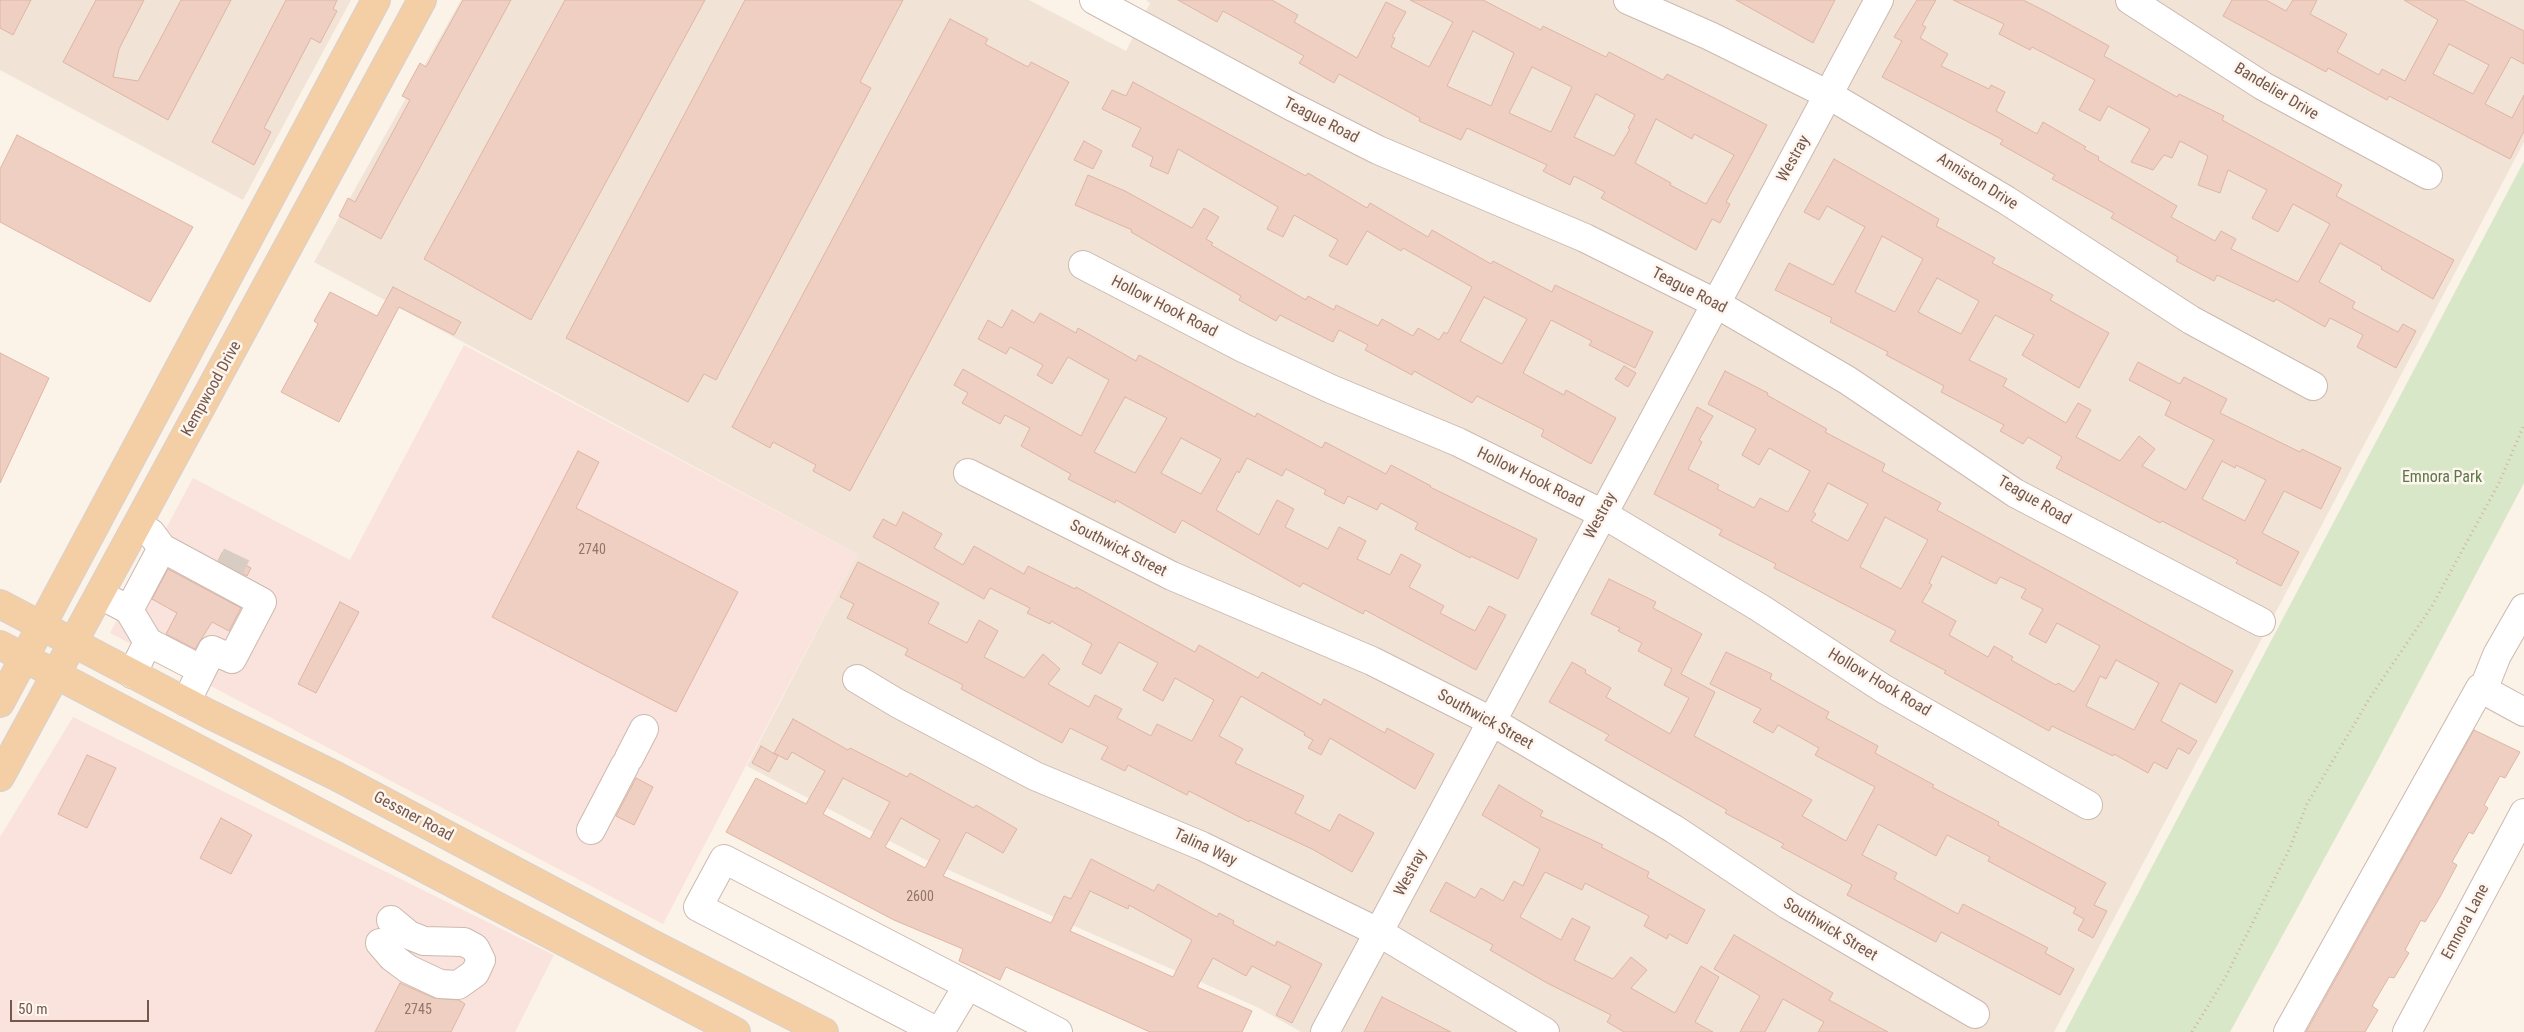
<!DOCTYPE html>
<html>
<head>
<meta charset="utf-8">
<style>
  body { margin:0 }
  #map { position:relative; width:2524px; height:1032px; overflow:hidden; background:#fbf2e8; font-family:"Roboto Condensed",sans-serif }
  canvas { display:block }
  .scale { position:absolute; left:10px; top:1000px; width:139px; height:22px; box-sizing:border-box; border:2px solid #73584e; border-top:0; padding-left:6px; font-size:15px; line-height:18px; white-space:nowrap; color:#73584e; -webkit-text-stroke:4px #fef6ee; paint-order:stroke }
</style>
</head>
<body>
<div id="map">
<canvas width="2524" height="1032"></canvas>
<div class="scale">50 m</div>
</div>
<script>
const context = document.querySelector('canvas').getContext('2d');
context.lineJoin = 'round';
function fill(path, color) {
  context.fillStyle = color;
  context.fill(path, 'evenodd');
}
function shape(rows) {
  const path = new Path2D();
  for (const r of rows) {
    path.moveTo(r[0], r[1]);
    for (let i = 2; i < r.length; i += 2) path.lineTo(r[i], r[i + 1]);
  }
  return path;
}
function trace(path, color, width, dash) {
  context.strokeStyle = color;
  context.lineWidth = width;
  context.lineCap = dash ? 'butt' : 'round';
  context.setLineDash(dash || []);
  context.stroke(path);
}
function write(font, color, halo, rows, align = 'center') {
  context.font = font + ' "Roboto Condensed",sans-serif';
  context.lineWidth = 5;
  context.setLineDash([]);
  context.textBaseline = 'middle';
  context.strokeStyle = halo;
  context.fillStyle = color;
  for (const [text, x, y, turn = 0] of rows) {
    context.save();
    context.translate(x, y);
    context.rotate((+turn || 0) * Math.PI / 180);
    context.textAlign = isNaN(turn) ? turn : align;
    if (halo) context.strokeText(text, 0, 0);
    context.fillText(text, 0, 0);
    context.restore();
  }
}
const residential = shape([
  [0,0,351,0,243,200,0,70],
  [461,0,1029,0,1126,51,1150,3,1146,0,2524,0,2524,142,2054,1032,1301,1032,1257,1007,926,860,747,766,857,554,314,262]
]);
const commercial = shape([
  [464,345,857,554,663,924,110,633,193,478,350,560],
  [73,717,554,955,515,1032,0,1032,0,837]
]);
const green = shape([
  [2524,161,2524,483,2373,769,2230,1032,2065,1032]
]);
const building = shape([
  [0,0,31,0,13,35,0,28,0,0],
  [96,0,144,0,119,49,113,77,138,81,181,0,231,0,168,120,63,62,96,0],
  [286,0,337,0,333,9,337,11,320,43,311,38,264,128,271,132,254,165,212,142,286,0],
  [463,0,511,0,381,239,339,216,348,198,355,202,410,100,402,96,420,63,426,67,463,0],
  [565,0,705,0,531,320,424,259,565,0],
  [745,0,903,0,860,82,871,88,716,380,704,374,688,402,566,338,745,0],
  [1178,0,1272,0,1298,15,1294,22,1357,58,1386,2,1406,12,1392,37,1395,38,1391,47,1429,67,1453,22,1410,0,1483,0,1541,30,1543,26,1606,57,1609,52,1663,80,1667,74,1767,125,1726,202,1730,204,1720,223,1712,219,1696,250,1601,198,1605,192,1574,176,1570,185,1543,171,1547,165,1467,128,1461,140,1419,121,1420,118,1339,74,1334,83,1299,63,1304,56,1223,11,1217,22,1178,0],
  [1473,31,1514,53,1491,106,1447,86,1473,31],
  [1532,67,1572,87,1551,132,1509,113,1532,67],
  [1596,94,1635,115,1628,128,1630,129,1614,156,1574,137,1596,94],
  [1656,119,1692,139,1694,134,1734,155,1706,204,1670,185,1671,183,1635,163,1656,119],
  [1736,0,1835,0,1813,43,1736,0],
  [1917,0,1936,0,1922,25,1926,27,1920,38,1948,54,1941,66,1989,89,1991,85,2005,92,1996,111,2037,134,2043,122,2086,147,2084,149,2099,157,2098,160,2177,206,2171,217,2215,241,2221,231,2236,239,2231,249,2298,282,2330,224,2293,204,2278,232,2252,218,2267,190,2228,170,2220,193,2198,185,2208,156,2180,141,2172,158,2164,155,2153,170,2131,162,2150,129,2108,106,2100,121,2079,110,2095,80,2032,47,2030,50,1999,34,2004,24,1953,0,2023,0,2049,13,2109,46,2104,56,2177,97,2179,94,2224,116,2222,120,2342,185,2336,196,2454,260,2433,299,2381,269,2382,267,2340,243,2319,282,2355,302,2352,308,2398,332,2403,324,2416,331,2396,368,2357,347,2363,335,2330,318,2325,327,2276,299,2274,302,2217,275,2214,281,2176,261,2178,257,2111,218,2114,213,2052,179,2055,175,2000,144,2003,140,1882,77,1902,41,1894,37,1917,0],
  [2232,0,2266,0,2286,11,2293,0,2317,0,2310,14,2347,34,2337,52,2379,75,2382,69,2405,81,2438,20,2404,0,2463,0,2524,31,2524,64,2511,57,2485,104,2512,118,2524,95,2524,131,2510,159,2389,96,2387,100,2328,68,2326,72,2223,16,2232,0],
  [2449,44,2489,65,2473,94,2433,74,2449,44],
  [950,19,988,39,985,44,1028,67,1031,62,1069,82,850,491,813,471,816,465,773,442,770,448,732,427,950,19],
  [1133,82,1306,176,1308,173,1367,208,1370,203,1428,237,1432,230,1491,264,1493,261,1552,292,1555,285,1653,332,1635,368,1589,345,1592,341,1551,320,1523,373,1564,395,1566,390,1616,418,1591,464,1541,436,1544,430,1477,396,1472,403,1414,371,1412,375,1365,350,1368,345,1339,330,1333,342,1280,315,1276,321,1239,300,1241,296,1131,232,1132,230,1075,205,1088,175,1125,191,1192,228,1204,208,1219,217,1206,239,1213,243,1211,245,1306,300,1308,296,1334,310,1336,305,1378,326,1382,319,1413,336,1418,328,1439,340,1444,332,1447,334,1472,287,1403,248,1401,251,1367,231,1347,265,1329,256,1338,240,1294,215,1283,237,1267,229,1278,207,1178,149,1168,174,1150,166,1153,157,1132,146,1141,128,1102,109,1112,90,1126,96,1133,82],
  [1484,297,1527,319,1502,364,1460,341,1484,297],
  [17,135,193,227,150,302,0,222,0,169,17,135],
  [1084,141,1102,151,1093,169,1074,160,1084,141],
  [1834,159,1939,219,1936,226,1995,258,1992,263,2053,295,2050,300,2109,333,2079,388,2022,355,2034,335,1995,315,1969,360,2007,379,2003,386,2066,423,2078,403,2091,410,2076,437,2120,461,2139,436,2155,449,2142,466,2186,490,2214,440,2165,415,2171,402,2129,380,2138,362,2180,384,2184,377,2227,399,2220,413,2300,452,2302,449,2341,468,2321,509,2284,491,2262,533,2299,552,2281,586,2236,563,2238,560,2162,521,2160,523,2056,468,2062,457,2028,437,2023,444,2000,431,2004,425,1941,392,1944,386,1886,355,1888,352,1830,322,1832,318,1775,290,1789,263,1833,285,1865,227,1827,206,1819,220,1804,212,1834,159],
  [1882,236,1923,259,1895,312,1855,292,1882,236],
  [1937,278,1979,301,1961,334,1918,312,1937,278],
  [2222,461,2235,468,2236,465,2266,480,2245,521,2202,499,2222,461],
  [393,287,461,322,454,335,399,307,339,422,281,392,318,324,314,321,330,292,377,316,393,287],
  [1012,310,1034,323,1040,313,1076,333,1078,328,1136,361,1139,355,1255,417,1257,413,1322,448,1325,442,1386,474,1391,465,1431,486,1430,487,1537,539,1518,579,1471,556,1470,558,1415,529,1418,523,1381,503,1377,510,1348,496,1344,504,1324,494,1326,490,1286,469,1282,476,1247,458,1239,473,1237,471,1216,510,1259,535,1277,500,1294,509,1285,527,1328,549,1339,527,1366,541,1357,559,1390,575,1401,554,1421,565,1409,587,1444,606,1440,613,1475,631,1489,606,1506,615,1476,670,1365,610,1363,614,1303,583,1300,587,1182,520,1175,533,1116,500,1115,503,1068,479,1071,474,1021,446,1030,428,1005,415,1000,424,962,403,968,393,954,385,963,369,1081,436,1109,380,1068,357,1052,384,1037,375,1043,365,1010,347,1006,354,978,339,988,320,1002,328,1012,310],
  [1125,397,1167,418,1135,473,1094,452,1125,397],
  [1181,438,1221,459,1201,494,1161,473,1181,438],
  [0,353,49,378,0,483,0,353],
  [1624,366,1636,373,1628,387,1615,379,1624,366],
  [1725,371,1768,393,1767,395,1827,429,1825,432,1885,464,1882,471,1941,503,1937,510,2233,671,2216,703,2180,683,2161,721,2197,741,2189,754,2178,748,2167,769,2154,762,2148,773,2114,754,2113,756,2052,726,2049,731,1944,673,1946,671,1890,641,1896,631,1774,568,1776,564,1719,535,1722,530,1654,494,1697,407,1713,416,1699,440,1702,442,1688,469,1719,485,1717,489,1754,508,1760,498,1788,512,1810,471,1769,448,1759,465,1742,455,1756,429,1708,404,1725,371],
  [1828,483,1868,504,1848,541,1811,521,1816,514,1813,512,1828,483],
  [1885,517,1928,540,1901,589,1860,567,1885,517],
  [1942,556,1996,584,2000,577,2026,589,2021,598,2043,609,2029,634,2046,643,2057,623,2100,646,2082,680,2074,692,2058,683,2056,685,2011,660,2013,657,1994,646,1988,657,1949,635,1956,621,1922,602,1932,585,1929,583,1942,556],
  [2116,660,2159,683,2134,730,2086,706,2100,676,2106,679,2116,660],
  [578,451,599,462,576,508,738,592,676,712,492,617,578,451],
  [903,512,942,534,934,548,963,565,974,546,1024,574,1028,566,1075,589,1076,587,1195,652,1199,645,1258,678,1262,672,1321,705,1324,699,1385,733,1387,728,1434,754,1415,789,1330,738,1321,755,1308,748,1313,740,1304,735,1305,733,1241,696,1219,736,1243,749,1235,763,1304,796,1295,813,1330,831,1339,814,1374,833,1352,872,1312,849,1250,820,1249,822,1189,791,1187,795,1128,765,1125,771,1101,759,1108,747,1070,728,1062,743,961,689,963,685,905,655,908,649,847,618,854,604,840,597,858,562,939,603,928,623,967,643,979,620,998,631,984,657,1024,678,1043,654,1060,669,1048,684,1089,707,1095,695,1122,709,1117,718,1151,736,1157,724,1192,741,1214,700,1175,678,1163,701,1143,690,1158,663,1119,642,1101,674,1082,664,1092,644,1051,621,1050,624,1027,613,1030,608,990,588,984,599,873,537,883,519,896,526,903,512],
  [222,553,251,568,247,576,218,561,222,553],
  [168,569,241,608,229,631,212,622,195,649,166,634,177,613,152,599,168,569],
  [1609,579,1656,602,1653,608,1702,634,1681,674,1715,692,1694,736,1812,800,1802,816,1846,841,1875,787,1815,755,1819,748,1778,725,1773,733,1753,722,1761,709,1710,684,1726,652,1772,674,1770,679,1829,712,1826,718,1878,746,1875,753,1934,785,1932,787,1999,822,1998,825,2106,883,2094,905,2107,911,2093,938,2078,930,2084,919,2073,913,2076,908,1988,861,1990,857,1947,835,1936,856,1878,824,1862,855,1897,873,1894,879,1958,914,1963,904,2048,948,2045,953,2074,969,2060,995,1941,932,1936,942,1847,895,1852,885,1781,847,1784,844,1725,813,1727,810,1605,740,1609,735,1549,702,1572,662,1586,670,1585,673,1611,688,1606,697,1670,734,1689,698,1664,685,1672,669,1638,651,1642,643,1618,631,1620,628,1591,614,1609,579],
  [340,602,359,612,316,693,298,684,340,602],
  [793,719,848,750,850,748,907,777,910,773,974,808,976,805,1017,829,1003,853,966,832,943,876,1051,923,1064,896,1071,899,1091,859,1154,891,1158,884,1217,917,1219,913,1234,921,1233,924,1275,946,1277,941,1322,964,1292,1023,1276,1015,1291,986,1252,966,1246,976,1213,958,1197,987,1252,1011,1242,1032,1150,1032,1006,967,1000,980,959,961,963,949,894,920,726,832,756,778,806,804,825,771,792,752,787,760,774,753,793,719],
  [843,778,890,802,870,839,823,814,843,778],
  [901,818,940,840,925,868,885,847,901,818],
  [1090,891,1128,909,1129,905,1192,940,1173,977,1070,931,1090,891],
  [2474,730,2520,752,2505,778,2500,776,2484,805,2488,808,2473,834,2469,832,2452,862,2457,865,2440,897,2425,922,2421,920,2405,950,2409,953,2394,978,2389,977,2372,1006,2378,1010,2365,1032,2306,1032,2474,730],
  [761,746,778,756,769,772,752,763,761,746],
  [87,755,116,768,87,828,58,814,87,755],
  [636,778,653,787,634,825,616,816,636,778],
  [1499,785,1543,811,1540,816,1603,845,1601,847,1649,872,1647,877,1705,910,1687,944,1669,934,1667,939,1644,926,1649,916,1585,883,1582,890,1545,872,1520,917,1561,940,1572,918,1590,927,1574,960,1613,979,1631,957,1647,970,1631,988,1675,1013,1701,966,1719,977,1695,1022,1713,1032,1624,1032,1607,1022,1611,1015,1547,983,1490,950,1493,945,1430,911,1446,882,1475,898,1481,888,1503,901,1514,881,1523,886,1540,849,1482,815,1499,785],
  [221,818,252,835,231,874,200,858,221,818],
  [1734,935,1833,993,1829,1000,1888,1032,1818,1032,1824,1022,1783,999,1765,1032,1740,1032,1760,996,1714,969,1734,935],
  [400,983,434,998,459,1000,465,1004,451,1032,375,1032,400,983],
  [1382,997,1451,1032,1364,1032,1382,997]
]);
const minorTunnel = shape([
  [218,561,247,575]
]);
const path = shape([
  [2192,1032,2225,978,2289,850,2307,804,2371,696,2432,606,2499,483,2524,425]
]);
const minor = shape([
  [1094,0,1289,105,1378,150,1585,238,1715,303,1847,380,2015,493,2261,622],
  [1628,0,1710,36,1829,95,2006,200,2191,320,2313,386],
  [2130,0,2263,86,2428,175],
  [1083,265,1243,348,1331,389,1458,442,1603,514,1760,608,1884,689,2088,805],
  [968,473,1172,576,1372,661,1491,721,1674,829,1788,905,1975,1014],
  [138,526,151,533,162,548,262,602,232,659,212,650,186,702],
  [101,595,129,610,162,548],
  [129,610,148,642,132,674],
  [148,642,202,670],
  [857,679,897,703,1035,776,1202,846,1380,933,1545,1032],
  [2483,690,2497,655,2524,608],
  [629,758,644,729],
  [591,830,625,765],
  [380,943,392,957,408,969,440,984,458,985,475,973,481,960,475,948,464,942,424,941,409,935,391,920],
  [938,1032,698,907,724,859,1058,1032],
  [940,1032,968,985],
  [1325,1032,1879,0],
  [2288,1032,2480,688,2524,712],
  [2407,1032,2524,813]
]);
const major = shape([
  [0,604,209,714,336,776,652,944,824,1032],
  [0,645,736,1032],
  [0,703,376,0],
  [0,777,422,0]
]);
const numberNames = [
  ["2740",592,550],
  ["2600",920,897],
  ["2745",418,1010]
];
const streetNames = [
  ["Bandelier Drive",2276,92,31],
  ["Teague Road",1321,121,27],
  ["Westray",1794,159,-61],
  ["Anniston Drive",1977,182,32],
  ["Teague Road",1689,291,27],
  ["Hollow Hook Road",1164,307,27],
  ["Kempwood Drive",212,389,-61],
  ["Hollow Hook Road",1530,478,26],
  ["Teague Road",2034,501,30],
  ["Westray",1601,516,-62],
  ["Southwick Street",1118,549,27],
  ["Hollow Hook Road",1879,683,31],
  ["Southwick Street",1485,720,29],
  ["Gessner Road",413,817,28],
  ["Talina Way",1205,848,25],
  ["Westray",1411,873,-62],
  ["Emnora Lane",2466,922,-62],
  ["Southwick Street",1830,930,31]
];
const parkNames = [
  ["Emnora Park",2442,478]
];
fill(residential, '#f2e3d7');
fill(commercial, '#fae3dd');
fill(green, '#d7e7c7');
fill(building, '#eecfc2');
trace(building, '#dfb5a4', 1);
trace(minorTunnel, '#d9ccc2', 28, [28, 14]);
trace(minor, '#ccb9af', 30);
trace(major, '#d8d0cd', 30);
trace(path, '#d3b2a5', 3, [1, 4]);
trace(minor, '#fff', 28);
trace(major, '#f4cfa6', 28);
write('14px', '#92766b', null, numberNames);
write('16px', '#73584e', '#fef6ee', streetNames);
write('16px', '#5a7847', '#fef6ee', parkNames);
</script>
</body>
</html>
